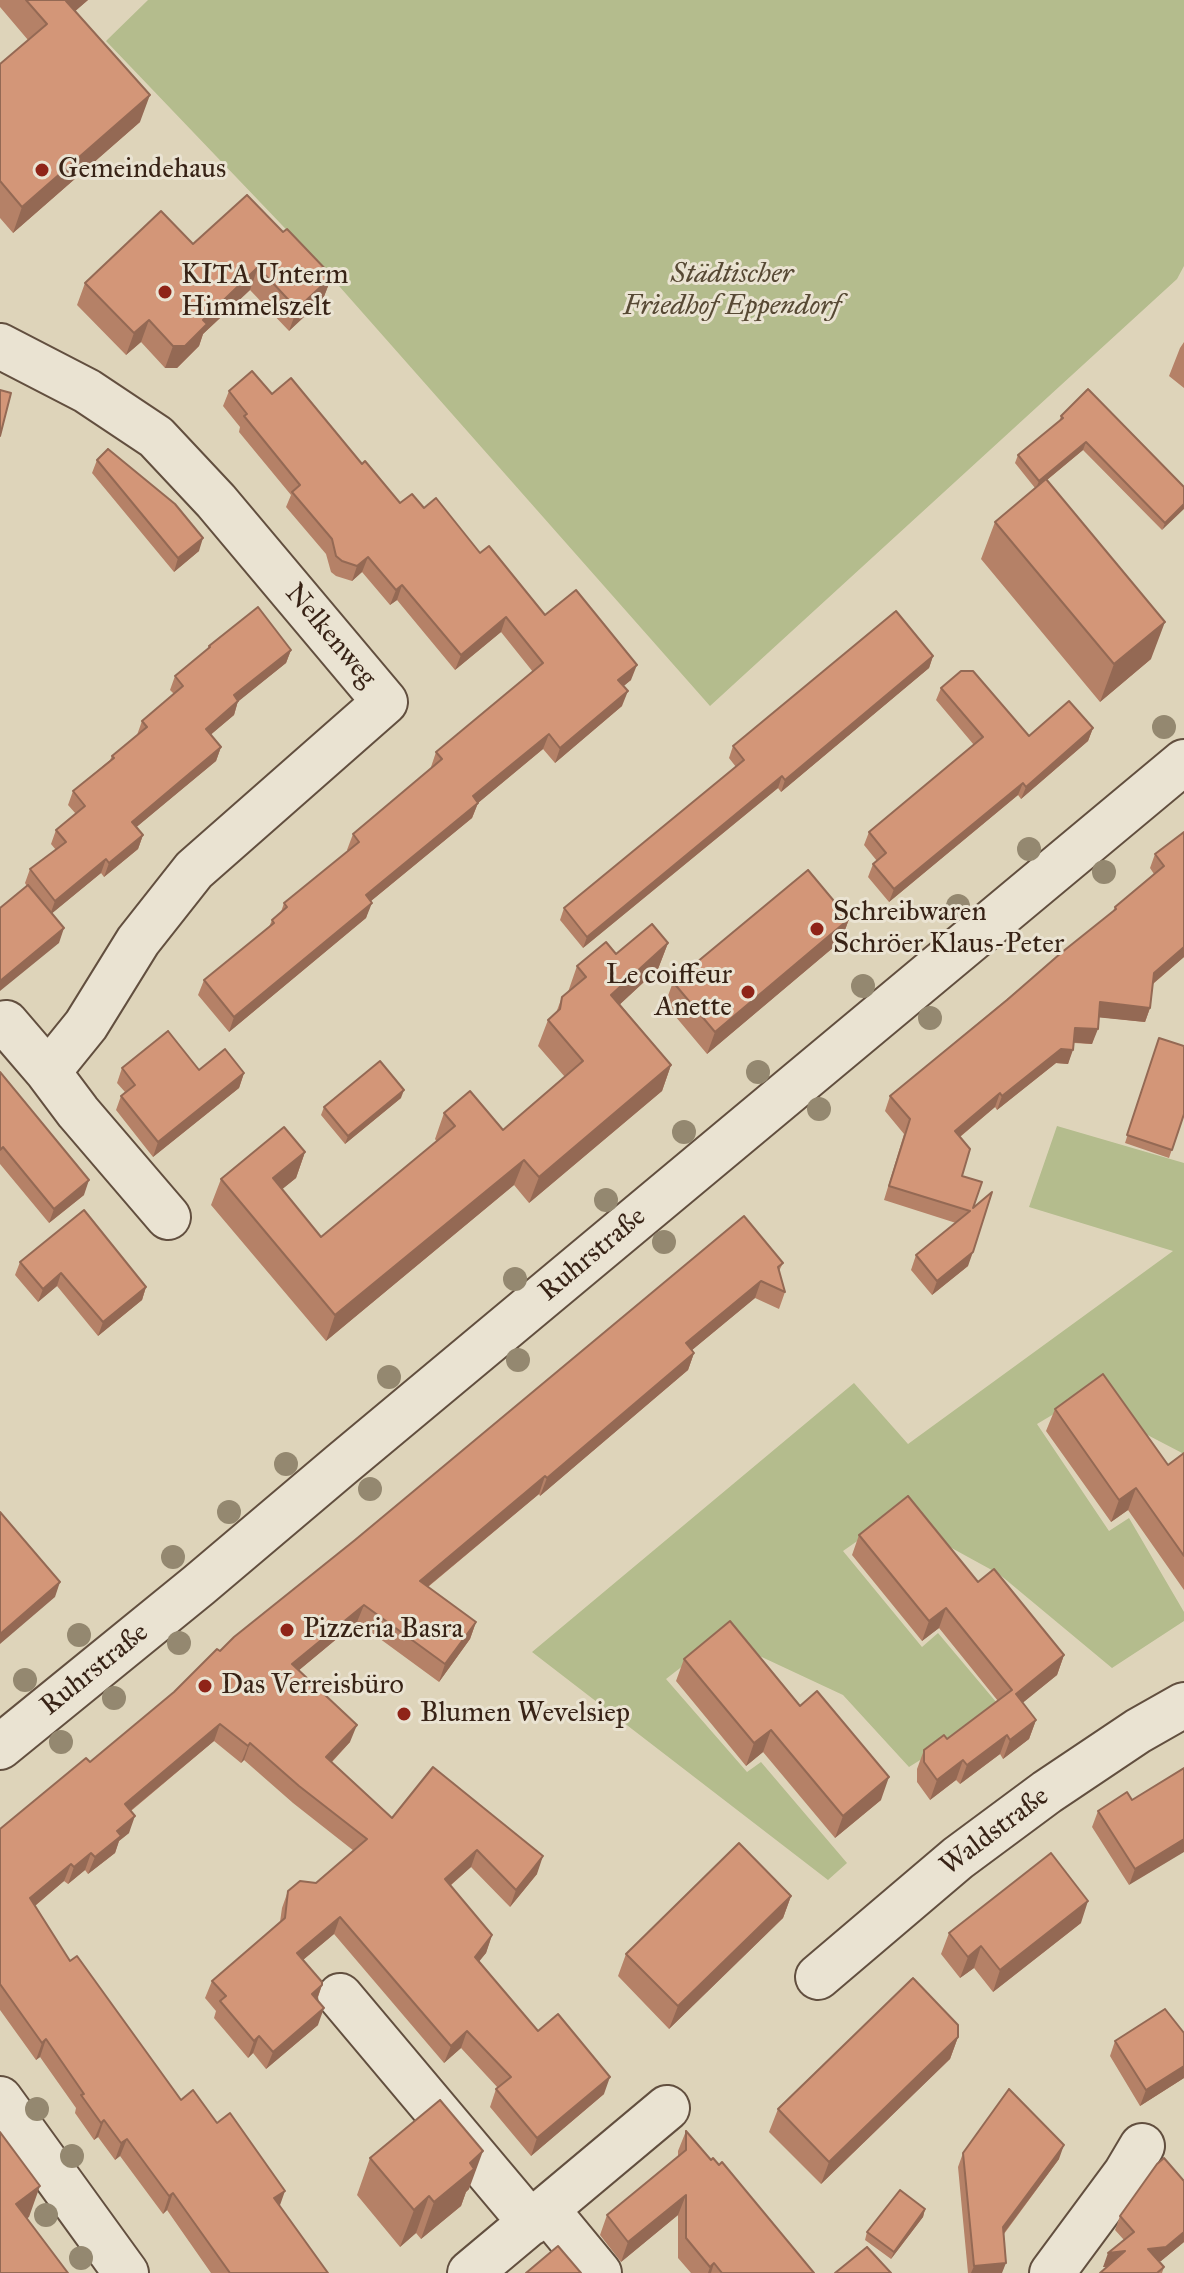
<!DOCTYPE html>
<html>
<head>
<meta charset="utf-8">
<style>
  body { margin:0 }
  canvas { display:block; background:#ded4ba }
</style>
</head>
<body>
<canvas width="1184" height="2273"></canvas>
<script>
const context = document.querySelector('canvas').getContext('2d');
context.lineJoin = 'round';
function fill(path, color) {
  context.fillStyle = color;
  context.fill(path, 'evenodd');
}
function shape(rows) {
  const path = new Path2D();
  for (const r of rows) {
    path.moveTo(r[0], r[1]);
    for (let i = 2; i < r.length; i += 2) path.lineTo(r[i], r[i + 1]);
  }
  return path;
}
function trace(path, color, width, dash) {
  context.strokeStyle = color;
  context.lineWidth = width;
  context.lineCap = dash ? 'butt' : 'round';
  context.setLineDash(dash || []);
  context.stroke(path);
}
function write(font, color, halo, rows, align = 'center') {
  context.font = font + ' "IM FELL Great Primer",serif';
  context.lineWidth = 6;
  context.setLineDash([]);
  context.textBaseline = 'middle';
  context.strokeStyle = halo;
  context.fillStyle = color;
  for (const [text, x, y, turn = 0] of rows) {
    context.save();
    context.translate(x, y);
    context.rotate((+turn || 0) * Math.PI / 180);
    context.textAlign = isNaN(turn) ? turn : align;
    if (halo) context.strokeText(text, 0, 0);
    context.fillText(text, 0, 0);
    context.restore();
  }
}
const green = shape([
  [148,0,1184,0,1184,266,1177,279,710,706,324,269,106,41],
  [1057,1126,1184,1163,1184,1454,1134,1428,1101,1386,1037,1424,1109,1531,1129,1518,1184,1612,1184,1621,1112,1668,999,1574,937,1540,906,1507,843,1551,922,1647,938,1633,1002,1709,909,1767,843,1695,751,1652,725,1633,666,1679,747,1772,761,1762,847,1863,828,1880,532,1652,854,1383,908,1444,1173,1251,1029,1207]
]);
const minor = shape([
  [0,346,87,391,156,437,216,501,385,702,194,870,138,941,86,1025,48,1072,78,1112,168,1217],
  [6,1023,48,1072],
  [0,1747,199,1585,342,1464,1184,762],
  [818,1977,958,1858,1047,1792,1138,1731,1184,1705],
  [340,1996,531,2223],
  [0,2099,126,2273],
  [547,2210,599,2273],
  [470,2273,667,2108],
  [1052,2273,1126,2173,1142,2146]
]);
const trees = [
  [1164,727],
  [1029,849],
  [1104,872],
  [958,906],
  [863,986],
  [930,1018],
  [758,1072],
  [819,1109],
  [684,1132],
  [606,1200],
  [664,1242],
  [515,1279],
  [518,1360],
  [389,1377],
  [286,1464],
  [370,1489],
  [229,1512],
  [173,1557],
  [79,1635],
  [179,1643],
  [25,1680],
  [114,1698],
  [61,1742],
  [37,2109],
  [72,2156],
  [46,2215],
  [81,2258]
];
const wall = shape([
  [0,0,88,0,75,11,140,122,13,233,0,218,0,64,28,40,0,7],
  [283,232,332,276,323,299,289,331,250,290,203,334,199,346,177,368,165,368,141,342,126,355,77,305,85,283,193,244],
  [1184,342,1184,388,1169,376,1180,348],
  [229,391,272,394,362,464,400,503,424,508,480,553,545,615,631,680,623,686,622,706,555,763,543,749,478,803,472,818,371,901,366,918,229,1032,198,995,204,980,269,927,272,920,281,912,284,903,348,851,347,850,353,834,432,768,431,767,436,752,533,672,501,632,455,670,397,600,390,605,362,572,352,581,336,576,331,572,326,554,286,507,291,495,239,432,240,427,223,406],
  [1061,416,1184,487,1162,530,1083,450,1047,480,1151,659,1100,702,981,559,995,522,1035,488,1015,463,1018,455,1059,422],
  [97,460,199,551,174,572,92,473],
  [209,646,291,650,286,663,238,701,234,715,210,735,221,747,216,761,136,827,143,835,138,849,104,877,101,873,52,913,59,943,25,883,30,869,56,850,51,844,56,830,76,814,68,805,73,791,110,760,112,756,137,735,142,721,174,694,170,690,175,676,208,649],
  [933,656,929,668,781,792,778,788,583,948,560,920,564,908,736,767,729,758,733,746],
  [941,688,1029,736,1093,728,1088,741,1021,799,1018,795,889,902,868,877,873,864,877,861,864,845,869,832,974,745,936,700],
  [1184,832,1184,957,1153,984,1150,1008,1145,1022,1099,1017,1092,1044,1074,1043,1068,1064,1056,1063,997,1110,995,1107,960,1137,962,1176,973,1208,968,1266,932,1295,911,1270,916,1255,956,1223,884,1200,904,1134,885,1111,890,1096,1113,911,1115,907,1154,874,1150,868,1155,854],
  [849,919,841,941,707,1054,665,1004,673,982],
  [668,943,658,969,620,1004,671,1065,662,1091,529,1203,514,1185,326,1341,211,1205,221,1179,305,1152,296,1178,282,1189,321,1237,437,1142,435,1139,444,1113,503,1130,565,1077,538,1046,548,1020,556,1013,562,997,568,992,577,966,616,954],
  [1159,1038,1184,1114,1169,1158,1125,1143],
  [122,1068,199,1070,244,1073,239,1088,153,1157,116,1110,121,1096,125,1092,117,1083],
  [0,1072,84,1195,49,1223,0,1164],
  [401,1098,345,1144,321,1115,324,1107],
  [20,1262,146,1287,142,1300,98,1336,57,1286,38,1302,15,1275],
  [783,1263,779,1271,785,1292,779,1309,755,1298,692,1350,694,1353,688,1370,540,1496,539,1494,428,1587,476,1622,470,1639,439,1682,357,1622,299,1670,350,1742,332,1762,392,1818,433,1767,537,1874,510,1907,471,1867,450,1886,492,1935,486,1953,479,1961,538,2031,604,2094,531,2156,490,2107,496,2089,498,2088,461,2048,444,2063,334,1934,303,1960,322,1985,317,2000,318,2025,266,2069,253,2053,248,2058,214,2018,216,2011,205,1998,212,1981,280,1922,282,1908,288,1891,316,1883,354,1851,293,1803,244,1760,241,1763,214,1741,131,1811,129,1833,119,1841,115,1853,88,1874,85,1870,68,1884,64,1881,35,1906,70,1961,181,2100,279,2206,328,2273,211,2273,167,2210,163,2214,120,2156,115,2160,98,2137,94,2140,75,2113,76,2108,40,2057,36,2060,0,2010,0,1829,90,1762,174,1692,220,1651],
  [1055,1409,1168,1465,1184,1453,1184,1590,1128,1510,1111,1522,1046,1431],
  [859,1535,978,1582,1064,1655,1057,1675,1022,1703,1036,1720,1029,1739,1003,1759,1000,1754,960,1784,956,1780,930,1800,917,1782,917,1769,924,1750,947,1739,998,1701,939,1628,922,1641,852,1555],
  [684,1659,881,1800,835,1838,763,1752,746,1766,676,1681],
  [1184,1768,1129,1885,1092,1827,1098,1811,1132,1800],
  [791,1896,783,1918,669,2029,618,1976,626,1954],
  [1081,1923,993,1992,974,1968,960,1978,941,1954,949,1933],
  [1184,2033,1184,2078,1140,2106,1110,2056,1115,2041],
  [958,2037,950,2059,821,2184,769,2132,778,2109],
  [686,2131,711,2160,814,2273,691,2273,678,2258,678,2215,621,2262,600,2235,607,2215,678,2156,678,2151],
  [963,2153,1059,2159,1004,2234,1002,2273,968,2273,958,2167],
  [370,2158,469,2189,466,2192,461,2206,421,2239,416,2233,400,2247,357,2195],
  [1184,2181,1184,2242,1161,2261,1159,2262,1164,2267,1162,2273,1100,2273,1107,2267,1103,2267,1124,2240,1115,2230,1120,2216],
  [925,2209,923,2217,891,2259,865,2240,867,2232]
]);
const shadedWall = shape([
  [67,0,88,0,57,27],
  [150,95,140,122,13,233,22,207],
  [258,267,250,290,203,334,199,346,177,368,165,368,173,346,203,320],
  [332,276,323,299,289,331,297,309],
  [149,320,141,342,126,355,134,333],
  [1086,442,1083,450,1036,489,1039,481],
  [1184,504,1184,509,1162,530,1165,523],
  [203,538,199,551,174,572,178,558],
  [368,557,362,572,352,581,357,566],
  [402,585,397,600,390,605,396,590],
  [506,617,501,632,455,670,461,655],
  [1165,622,1151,659,1100,702,1114,664],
  [291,650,286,663,229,709,234,695],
  [933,656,929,668,781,792,785,780],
  [637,665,631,680,613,695,618,680],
  [628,691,622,706,555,763,560,748],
  [238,701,234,715,201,743,206,729],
  [1093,728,1088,741,1021,799,1026,787],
  [549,734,543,749,478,803,472,818,360,910,366,895,473,796],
  [221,747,216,761,127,835,132,822],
  [782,776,778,788,583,948,587,937],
  [1023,783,1018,795,889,902,894,889],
  [143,835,138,849,104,877,109,863],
  [106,859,101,873,50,915,55,901],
  [372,903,366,918,229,1032,234,1017],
  [849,919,841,941,707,1054,715,1032],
  [64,928,59,943,0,991,0,981],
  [668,943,658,969,602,1021,611,995],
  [1184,947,1184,957,1149,987,1154,973],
  [1100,1002,1150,1008,1145,1022,1095,1017],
  [1075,1028,1098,1029,1092,1044,1069,1042],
  [1061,1049,1073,1050,1068,1064,1056,1063,997,1110,1002,1096],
  [671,1065,662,1091,529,1203,539,1177],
  [244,1073,239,1088,153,1157,158,1142],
  [404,1090,401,1098,345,1144,348,1136],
  [1000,1093,995,1107,950,1145,955,1131],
  [305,1152,296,1178,264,1204,273,1178],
  [524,1160,514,1185,326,1341,335,1315],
  [89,1180,84,1195,49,1223,54,1209],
  [973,1252,968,1266,932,1295,937,1281],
  [61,1273,57,1286,38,1302,43,1289],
  [761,1281,755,1298,680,1360,686,1343],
  [146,1287,142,1300,98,1336,103,1322],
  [694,1353,688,1370,540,1496,547,1478],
  [545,1476,539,1494,414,1598,420,1581],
  [1136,1488,1128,1510,1111,1522,1119,1500],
  [60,1582,55,1597,0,1644,0,1634],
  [364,1605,357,1622,286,1681,292,1664],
  [946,1608,939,1628,922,1641,929,1621],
  [476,1622,470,1639,439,1682,445,1664],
  [1064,1655,1057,1675,1009,1714,1016,1694],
  [1036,1720,1029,1739,1003,1759,1010,1740],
  [220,1724,214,1741,118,1821,125,1804],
  [357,1725,350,1742,320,1774,326,1757],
  [771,1730,763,1752,746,1766,754,1743],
  [1007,1735,1000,1754,960,1784,967,1765],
  [250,1743,244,1760,241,1763,248,1746],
  [963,1760,956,1780,930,1800,937,1780],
  [889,1777,881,1800,835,1838,843,1816],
  [135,1816,129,1833,119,1841,115,1853,88,1874,95,1857,117,1831],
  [1184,1839,1184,1852,1129,1885,1135,1869],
  [477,1850,471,1867,438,1896,445,1879],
  [91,1853,85,1870,68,1884,74,1867],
  [543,1856,537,1874,510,1907,516,1890],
  [71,1864,64,1881,24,1915,30,1898],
  [791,1896,783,1918,669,2029,678,2006],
  [1088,1901,1081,1923,993,1992,1000,1970],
  [340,1917,334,1934,291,1970,297,1953],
  [492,1935,486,1953,469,1974,475,1957],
  [981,1946,974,1968,960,1978,968,1957],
  [322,1985,316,2002,312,1994],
  [324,2008,318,2025,266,2069,273,2052],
  [467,2031,461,2048,444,2063,451,2046],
  [259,2036,253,2053,248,2058,254,2041],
  [958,2037,950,2059,821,2184,829,2162],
  [46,2039,40,2057,36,2060,42,2043],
  [1184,2066,1184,2078,1140,2106,1146,2090],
  [610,2077,604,2094,531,2156,537,2138],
  [104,2120,98,2137,94,2140,101,2123],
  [127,2139,120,2156,115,2160,121,2143],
  [1064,2145,1059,2159,998,2241,1003,2227],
  [483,2151,469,2189,466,2192,461,2206,421,2239,434,2202,470,2163],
  [40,2186,29,2217,5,2234,16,2204],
  [285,2191,279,2208,274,2198],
  [173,2193,167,2210,163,2214,169,2196],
  [686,2195,678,2215,621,2262,628,2242],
  [429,2196,416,2233,400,2247,414,2210],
  [925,2209,923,2217,891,2259,894,2252],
  [1184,2232,1184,2242,1161,2261,1143,2263,1148,2249],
  [1125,2251,1120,2266,1103,2267,1108,2253],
  [714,2263,711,2273,708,2273,710,2267],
  [1006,2263,1002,2273,971,2273,974,2266]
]);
const building = shape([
  [26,0,67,0,66,1,150,95,22,207,0,181,0,64,47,24,26,0],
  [247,195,283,232,287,229,332,276,297,309,258,267,203,320,207,324,185,346,173,346,149,320,134,333,85,283,161,211,193,244,247,195],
  [252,371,272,394,291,378,362,464,365,461,400,503,412,494,424,508,436,498,480,553,489,546,545,615,576,590,637,665,618,680,628,691,560,748,549,734,473,796,478,803,366,895,372,903,234,1017,204,980,274,923,272,920,287,907,284,903,359,842,353,834,442,759,436,752,543,663,506,617,461,655,402,585,396,590,368,557,357,566,342,561,336,556,332,539,292,492,300,485,244,416,247,414,229,391,252,371],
  [1088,389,1184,487,1184,504,1165,523,1086,442,1039,481,1018,455,1063,418,1061,416,1088,389],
  [0,390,11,393,0,436,0,390],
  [108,449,175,504,203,538,178,558,97,460,108,449],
  [1046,479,1165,622,1114,664,995,522,1046,479],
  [258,607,291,650,234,695,238,701,206,729,221,747,132,822,143,835,109,863,106,859,55,901,30,869,66,842,56,830,85,806,73,791,114,758,112,756,147,727,142,721,183,686,175,676,210,647,209,646,258,607],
  [896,611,933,656,785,780,782,776,587,937,564,908,744,760,733,746,896,611],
  [961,671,973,671,1029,736,1069,701,1093,728,1026,787,1023,783,894,889,873,864,886,853,869,832,983,737,941,688,961,671],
  [1184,832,1184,947,1154,973,1150,1008,1100,1002,1098,1029,1075,1028,1073,1050,1061,1049,1002,1096,1000,1093,955,1131,970,1149,962,1176,982,1182,973,1208,992,1192,973,1252,937,1281,916,1255,970,1211,889,1186,910,1119,890,1096,1007,1000,1061,953,1116,909,1115,907,1164,866,1155,854,1184,832],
  [808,870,849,919,715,1032,673,982,808,870],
  [28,885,64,928,0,981,0,908,28,885],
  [652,924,668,943,611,995,671,1065,539,1177,524,1160,335,1315,221,1179,284,1127,305,1152,273,1178,321,1237,455,1126,444,1113,470,1091,503,1130,583,1061,548,1020,560,1009,562,997,586,977,577,966,606,942,616,954,652,924],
  [168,1031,199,1070,225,1049,244,1073,158,1142,121,1096,135,1085,122,1068,168,1031],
  [1159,1038,1184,1046,1184,1114,1172,1150,1127,1135,1159,1038],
  [380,1061,404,1090,348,1136,324,1107,380,1061],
  [0,1072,89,1180,54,1209,3,1147,0,1150,0,1072],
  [84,1210,146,1287,103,1322,61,1273,43,1289,20,1262,84,1210],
  [744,1216,783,1263,778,1267,785,1292,761,1281,686,1343,694,1353,547,1478,545,1476,420,1581,476,1622,445,1664,364,1605,292,1664,357,1725,326,1757,392,1818,433,1767,543,1856,516,1890,477,1850,445,1879,492,1935,475,1957,538,2031,558,2014,610,2077,537,2138,496,2089,511,2077,467,2031,451,2046,340,1917,297,1953,322,1982,322,1985,312,1994,324,2008,273,2052,259,2036,254,2041,220,2001,226,1996,212,1981,285,1918,288,1891,300,1881,316,1883,367,1839,299,1786,250,1743,248,1746,220,1724,125,1804,135,1816,117,1831,121,1836,95,1857,91,1853,74,1867,71,1864,30,1898,70,1961,77,1956,181,2100,193,2090,217,2123,230,2113,285,2191,274,2198,328,2273,230,2273,173,2193,169,2196,127,2139,121,2143,104,2120,101,2123,81,2095,84,2094,46,2039,42,2043,0,1984,0,1829,86,1758,90,1762,174,1692,217,1649,220,1651,234,1637,355,1540,744,1216],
  [1103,1374,1168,1465,1184,1453,1184,1556,1136,1488,1119,1500,1055,1409,1103,1374],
  [908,1496,978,1582,994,1569,1064,1655,1016,1694,1036,1720,1010,1740,1007,1735,967,1765,963,1760,937,1780,924,1762,924,1750,944,1735,947,1739,1012,1690,946,1608,929,1621,859,1535,908,1496],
  [0,1512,60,1582,0,1634,0,1512],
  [730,1621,800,1706,817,1691,889,1777,843,1816,771,1730,754,1743,684,1659,730,1621],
  [1184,1768,1184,1839,1135,1869,1098,1811,1127,1792,1132,1800,1184,1768],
  [739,1843,791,1896,678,2006,626,1954,739,1843],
  [1051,1853,1088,1901,1000,1970,981,1946,968,1957,949,1933,1051,1853],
  [913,1978,958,2025,958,2037,829,2162,778,2109,913,1978],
  [1165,2009,1184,2033,1184,2066,1146,2090,1115,2041,1165,2009],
  [1009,2089,1064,2145,1003,2227,1006,2263,974,2266,963,2153,1009,2089],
  [440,2100,483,2151,470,2163,474,2169,434,2202,429,2196,414,2210,370,2158,440,2100],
  [686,2131,711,2160,713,2158,719,2165,722,2162,814,2273,722,2273,714,2263,710,2267,686,2238,686,2195,628,2242,607,2215,686,2150,686,2131],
  [0,2132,40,2186,16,2204,68,2273,0,2273,0,2132],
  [1164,2158,1184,2181,1184,2232,1166,2247,1148,2249,1164,2267,1157,2273,1100,2273,1125,2251,1108,2253,1134,2232,1120,2216,1157,2164,1164,2158],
  [900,2190,925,2209,894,2252,867,2232,900,2190],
  [558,2246,581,2273,526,2273,558,2246],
  [867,2247,891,2273,835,2273,867,2247]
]);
const markers = [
  [42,170,8,"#8f2418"],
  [165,292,8,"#8f2418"],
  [817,929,8,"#8f2418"],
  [748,992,8,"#8f2418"],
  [287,1630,8,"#8f2418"],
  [205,1686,8,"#8f2418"],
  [404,1714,8,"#8f2418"]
];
const poiNames = [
  ["Gemeindehaus",58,170],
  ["KITA Unterm",181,276],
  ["Himmelszelt",181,308],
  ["Schreibwaren",833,913],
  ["Schröer Klaus-Peter",833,945],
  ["Le coiffeur",732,976,"right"],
  ["Anette",732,1008,"right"],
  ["Pizzeria Basra",303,1630],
  ["Das Verreisbüro",221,1686],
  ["Blumen Wevelsiep",420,1714]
];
const parkNames = [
  ["Städtischer",732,275],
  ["Friedhof Eppendorf",732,307]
];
const streetNames = [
  ["Nelkenweg",330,636,50],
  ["Ruhrstraße",593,1255,-40],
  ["Ruhrstraße",95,1670,-39],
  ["Waldstraße",995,1832,-37]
];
fill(green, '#b4bc8d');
trace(minor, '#624f3f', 48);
trace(minor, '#eae3d2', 44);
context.fillStyle = '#948870';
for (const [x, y] of trees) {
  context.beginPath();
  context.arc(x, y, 12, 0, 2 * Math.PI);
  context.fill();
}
fill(wall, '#b58167');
fill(shadedWall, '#946954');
fill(building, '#d39678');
trace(building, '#946954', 2);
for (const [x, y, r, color] of markers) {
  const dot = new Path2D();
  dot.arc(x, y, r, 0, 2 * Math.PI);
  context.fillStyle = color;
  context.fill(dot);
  trace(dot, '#eae3d2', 3);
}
write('28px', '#382316', '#eae3d2', poiNames, 'left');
write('italic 28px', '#574934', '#eae3d2', parkNames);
write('28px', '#382316', '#eae3d2', streetNames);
</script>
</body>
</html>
